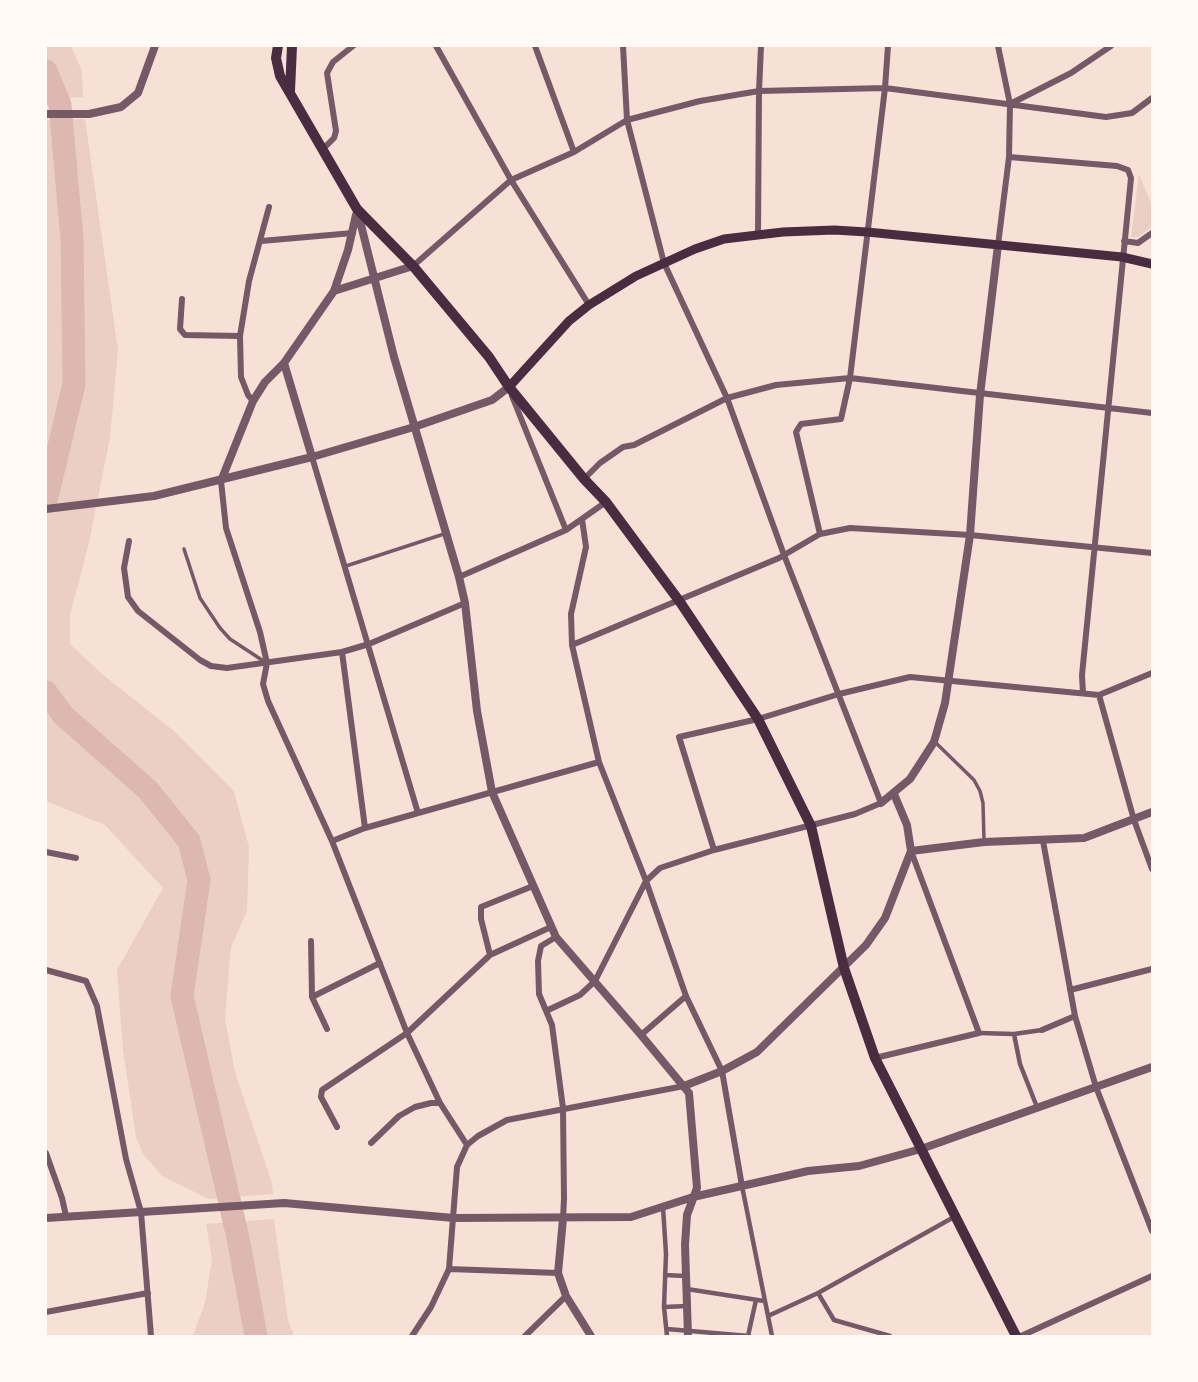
<!DOCTYPE html>
<html>
<head>
<meta charset="utf-8">
<style>
  body { margin:0 }
  #map { position:relative; width:1198px; height:1382px; overflow:hidden; background:#f7e1d7; font-family:"IBM Plex Sans",sans-serif }
  canvas { display:block }
  .frame { position:absolute; inset:0; border:47px solid #fffaf5; pointer-events:none }
</style>
</head>
<body>
<div id="map">
<canvas width="1198" height="1382"></canvas>
<div class="frame"></div>
</div>
<script>
const context = document.querySelector('canvas').getContext('2d');
context.lineJoin = 'round';
function fill(path, color) {
  context.fillStyle = color;
  context.fill(path, 'evenodd');
}
function shape(rows) {
  const path = new Path2D();
  for (const r of rows) {
    path.moveTo(r[0], r[1]);
    for (let i = 2; i < r.length; i += 2) path.lineTo(r[i], r[i + 1]);
  }
  return path;
}
function trace(path, color, width, dash) {
  context.strokeStyle = color;
  context.lineWidth = width;
  context.lineCap = dash ? 'butt' : 'round';
  context.setLineDash(dash || []);
  context.stroke(path);
}
const green = shape([
  [46,46,71,46,82,71,83,97,46,99],
  [85,119,118,350,110,438,88,547,70,615,70,644,102,674,174,731,234,791,249,847,247,911,231,947,225,1019,235,1072,272,1183,273,1194,209,1199,162,1176,143,1154,136,1137,123,1050,117,970,163,888,105,825,46,801,46,120],
  [1139,174,1152,206,1152,226,1139,237,1131,237],
  [274,1219,288,1320,294,1336,193,1336,205,1303,212,1259,206,1224]
]);
const river = shape([
  [46,71,60,105,72,239,74,384,46,501],
  [46,692,63,715,148,790,189,841,199,880,182,996,238,1238,256,1336]
]);
const service = shape([
  [184,549,200,598,220,628,230,639,265,662],
  [346,566,444,534],
  [936,743,974,780,980,791,983,803,984,840]
]);
const pedestrian = shape([
  [979,1033,1014,1034,1042,1030],
  [1014,1034,1020,1064,1037,1107],
  [742,1186,772,1336],
  [663,1207,666,1254,664,1307,667,1336],
  [665,1275,685,1276],
  [687,1289,764,1301],
  [818,1293,834,1320,890,1336],
  [664,1307,687,1306],
  [768,1316,818,1293,954,1217],
  [667,1329,749,1336],
  [748,1336,756,1300]
]);
const minor = shape([
  [436,46,511,180,589,305],
  [535,46,574,152],
  [1012,103,1071,73,1111,46],
  [322,150,334,138,336,131,327,73,333,62,353,46],
  [1009,157,1117,166,1128,170,1131,178,1082,675,1083,693],
  [758,234,759,91,761,46],
  [261,241,353,233],
  [1124,241,1138,243,1152,233],
  [998,245,1009,157,1010,104,998,46],
  [413,266,511,180,574,152,627,120,700,101,759,91,885,88,1106,117,1132,113,1152,98],
  [182,299,180,329,185,335,240,336],
  [512,396,566,530],
  [253,401,248,395,241,377,240,336,249,281,269,207],
  [312,457,418,813],
  [584,479,600,463,623,447,634,445,727,398,776,385,850,378,1152,413],
  [221,481,226,528,260,632,267,663,263,684,268,701,332,841,407,1033,440,1103,467,1145],
  [582,519,586,547,571,614,572,645,599,762,646,881,686,996,722,1071,742,1186],
  [820,534,796,432,801,424,841,419,850,378,885,88,888,46],
  [129,541,124,568,128,597,138,611,200,660,211,666,227,668,342,652,369,644,465,603],
  [459,577,566,530,606,502],
  [572,645,779,558,820,534,850,528,970,535,1152,553],
  [342,652,365,828],
  [1099,695,1134,820,1152,869],
  [332,841,365,828,599,762],
  [1043,841,1075,1016,1096,1087,1152,1231],
  [714,850,679,737,758,719,839,694,910,677,1099,695,1152,673],
  [46,852,76,858],
  [556,937,541,946,538,961,539,994,552,1025,563,1108,564,1199,563,1219],
  [311,941,312,997,327,1029],
  [490,955,481,919,481,907,533,886],
  [46,970,86,981,97,1006,126,1159,141,1212,151,1336],
  [1070,990,1152,969],
  [312,997,380,963],
  [546,1011,580,995,595,981,646,881,660,868,714,850,855,814,881,803,784,555,727,398,664,263,627,120,623,46],
  [1042,1030,1075,1016],
  [641,1035,686,996],
  [875,1058,979,1033,911,851],
  [337,1127,321,1097,322,1090,407,1033,490,955,551,927],
  [371,1143,399,1116,415,1107,431,1103,440,1103],
  [46,1153,62,1198,66,1216],
  [449,1269,558,1273],
  [46,1312,148,1293],
  [412,1336,431,1307,449,1269,457,1167,467,1145,478,1136,507,1120,684,1086],
  [525,1336,566,1296],
  [1021,1336,1152,1276]
]);
const tertiary = shape([
  [46,114,89,114,121,107,138,93,155,46],
  [357,209,394,357,459,577,465,603,477,711,492,792,556,937,641,1035,689,1093,697,1188,687,1215,685,1245,688,1336],
  [334,291,413,266],
  [284,363,312,457],
  [221,481,253,401,265,382,284,363,334,291,348,250,356,215],
  [46,509,154,496,312,457,414,427,492,400,509,387],
  [881,803,910,779,934,742,945,703,970,535,980,395,998,245],
  [911,851,984,842,1084,838,1152,812],
  [684,1086,722,1071,757,1052,866,945,885,918,911,851,907,825,894,794],
  [46,1218,284,1203,454,1218,631,1217,693,1197,808,1171,859,1166,921,1149,1152,1067],
  [563,1219,558,1273,566,1296,591,1336]
]);
const secondary = shape([
  [509,387,569,321,589,305,636,276,695,249,724,239,783,232,834,230,867,232,1122,257,1152,264]
]);
const primary = shape([
  [278,46,276,58,280,76,357,209,413,266,489,357,509,387,584,479,606,502,680,602,758,719,811,826,844,968,875,1058,1016,1336],
  [290,91,292,46]
]);
fill(green, '#ebcfc5');
trace(river, '#dcb8b0', 23);
trace(service, '#755966', 3.5);
trace(pedestrian, '#755966', 4.5);
trace(minor, '#755966', 6);
trace(tertiary, '#755966', 8);
trace(secondary, '#4a2c40', 9);
trace(primary, '#4a2c40', 10);
</script>
</body>
</html>
